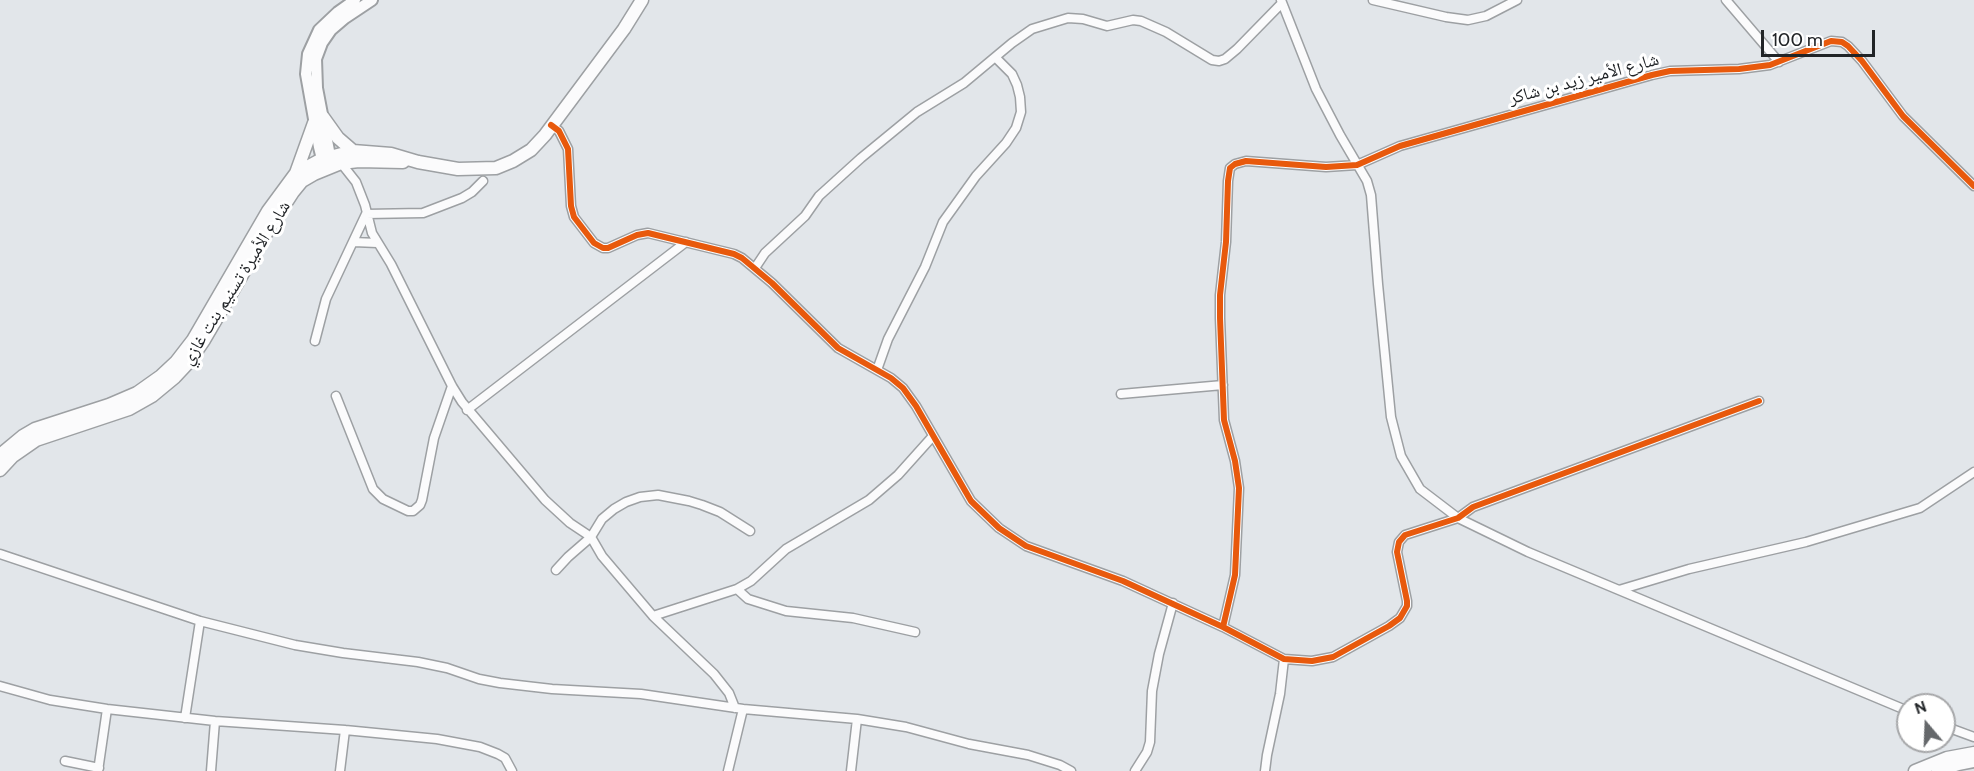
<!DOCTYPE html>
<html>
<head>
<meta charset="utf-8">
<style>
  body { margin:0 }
  #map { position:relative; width:1974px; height:771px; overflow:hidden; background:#e2e6ea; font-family:Cabin,sans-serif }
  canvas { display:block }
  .north { position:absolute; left:1896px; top:693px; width:60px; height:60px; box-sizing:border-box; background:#fff; border:2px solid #a6a7a9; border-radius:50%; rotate:341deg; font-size:16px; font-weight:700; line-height:24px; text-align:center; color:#212427 }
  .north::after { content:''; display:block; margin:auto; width:21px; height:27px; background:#65686b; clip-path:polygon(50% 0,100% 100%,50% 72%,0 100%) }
  .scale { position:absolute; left:1761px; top:30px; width:114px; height:27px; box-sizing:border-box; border:3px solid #212427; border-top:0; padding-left:8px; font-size:18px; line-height:21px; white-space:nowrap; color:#212427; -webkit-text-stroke:4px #fff; paint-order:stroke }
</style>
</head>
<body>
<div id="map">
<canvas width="1974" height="771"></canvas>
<div class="north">N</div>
<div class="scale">100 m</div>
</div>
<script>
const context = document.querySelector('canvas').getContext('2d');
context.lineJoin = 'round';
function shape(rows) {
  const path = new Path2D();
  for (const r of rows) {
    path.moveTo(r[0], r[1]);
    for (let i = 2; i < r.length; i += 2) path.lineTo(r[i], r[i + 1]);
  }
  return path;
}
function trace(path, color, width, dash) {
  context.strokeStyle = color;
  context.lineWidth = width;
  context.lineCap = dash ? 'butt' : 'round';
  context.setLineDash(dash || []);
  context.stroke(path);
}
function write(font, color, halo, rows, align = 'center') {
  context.font = font + ' Cabin,"Noto Naskh Arabic",sans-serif';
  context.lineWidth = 6;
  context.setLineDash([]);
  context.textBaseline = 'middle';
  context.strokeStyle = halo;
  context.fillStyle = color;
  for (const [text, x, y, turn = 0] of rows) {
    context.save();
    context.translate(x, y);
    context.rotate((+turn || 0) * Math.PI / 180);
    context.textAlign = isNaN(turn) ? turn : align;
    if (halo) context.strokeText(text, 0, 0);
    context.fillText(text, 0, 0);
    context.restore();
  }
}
const minor = shape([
  [1281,0,1316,89,1340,135,1367,181,1371,195,1378,284,1391,417,1401,456,1420,489,1458,518,1528,552,1908,711],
  [1373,0,1446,17,1468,20,1486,16,1517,0],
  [1726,0,1779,62],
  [551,125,559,131,568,149,571,206,574,217,594,243,603,248,608,248,637,235,648,233,734,254,742,258,772,283,838,348,891,378,903,388,916,406,971,501,999,528,1026,546,1123,581,1223,627,1284,659,1312,661,1333,657,1389,626,1400,618,1407,606,1407,601,1397,552,1399,542,1405,535,1458,518,1473,507,1759,401],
  [341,163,356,182,365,205,372,233,391,264,452,386,462,402,545,500,570,523,591,537,568,557,556,570],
  [354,242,377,243],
  [755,268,765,253,805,216,819,196,861,158,917,112,964,83,1012,43,1032,29,1068,18,1083,19,1107,26,1133,20,1141,21,1166,32,1212,60,1219,61,1225,59,1237,49,1282,3],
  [315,341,326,299,366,214,423,213,462,198,472,192,483,181],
  [877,370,888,339,925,267,943,222,976,176,1006,143,1016,128,1021,112,1020,97,1017,85,1012,74,996,58],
  [1121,394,1223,385],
  [336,396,373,489,383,499,408,511,413,511,420,505,422,500,434,438,452,386],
  [467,410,686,242],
  [0,554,200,621,295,645,343,653,418,662,447,668,479,679,500,683,552,689,641,694,743,709,857,719,906,727,969,744,1028,755,1060,765,1071,771],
  [737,589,751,581,786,549,869,500,898,475,933,436],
  [1619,590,1689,569,1806,542,1920,508,1974,472],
  [653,616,737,589,748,599,786,611,853,618,915,632],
  [1223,627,1235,575,1239,488,1235,461,1224,420,1220,318,1220,295,1226,242,1228,181,1230,168,1235,164,1246,161,1326,167,1357,165,1400,146,1652,75,1670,71,1739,69,1770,65,1831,41,1842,42,1848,46,1862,61,1903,116,1974,186],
  [0,686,50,700,107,709,215,721,345,730,437,739,480,747,498,754,505,758,512,771],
  [735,708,729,693,714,674,653,616,602,556,591,537,602,519,614,509,626,502,640,497,658,495,689,501,702,505,720,512,750,531],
  [185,718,200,621],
  [1944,726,1974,737],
  [65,761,99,768],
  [98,771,107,709],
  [211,771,215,721],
  [340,771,345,730],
  [728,771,743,709],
  [851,771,857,719],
  [1135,771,1147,752,1150,742,1152,691,1159,654,1173,603],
  [1265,771,1267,755,1280,694,1284,659]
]);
const tertiary = shape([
  [329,163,322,159,319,147,306,74,308,54,319,30,338,12,355,0],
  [328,164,330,156,317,88,316,59,322,43,331,30,345,18,372,0]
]);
const secondary = shape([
  [323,117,338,138,353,151],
  [296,173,314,123],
  [0,455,23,436,35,429,109,405,137,393,161,376,176,362,193,340,268,211,296,173,322,159,353,151,391,154,418,162,458,169,496,168,513,161,531,150,545,135,624,29,642,0],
  [0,470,13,456,36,440,129,409,152,396,175,377,189,362,204,340,267,232,293,192,302,181,314,174,341,163,359,161,403,162],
  [1915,771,1947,758,1974,753],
  [1938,771,1958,764,1974,761]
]);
const cycleway = shape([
  [551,125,559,131,568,149,571,206,574,217,594,243,603,248,608,248,637,235,648,233,734,254,742,258,772,283,838,348,891,378,903,388,916,406,971,501,999,528,1026,546,1123,581,1223,627,1284,659,1312,661,1333,657,1389,626,1400,618,1407,606,1407,601,1397,552,1399,542,1405,535,1458,518,1473,507,1759,401],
  [1223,627,1235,575,1239,488,1235,461,1224,420,1220,318,1220,295,1226,242,1228,181,1230,168,1235,164,1246,161,1326,167,1357,165,1400,146,1652,75,1670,71,1739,69,1770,65,1831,41,1842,42,1848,46,1862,61,1903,116,1974,186]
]);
const streetNames = [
  ["شارع الأمير زيد بن شاكر",1584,79,-15],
  ["شارع الأميرة تسنيم بنت غازي",236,283,-58]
];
trace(minor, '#9da0a3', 11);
trace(tertiary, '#9da0a3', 14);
trace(secondary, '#9da0a3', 15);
trace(minor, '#fbfbfc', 8);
trace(tertiary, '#fbfbfc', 10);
trace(secondary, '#fbfbfc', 12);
trace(cycleway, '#e8590c', 6);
write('18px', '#212427', '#fff', streetNames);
</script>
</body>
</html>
